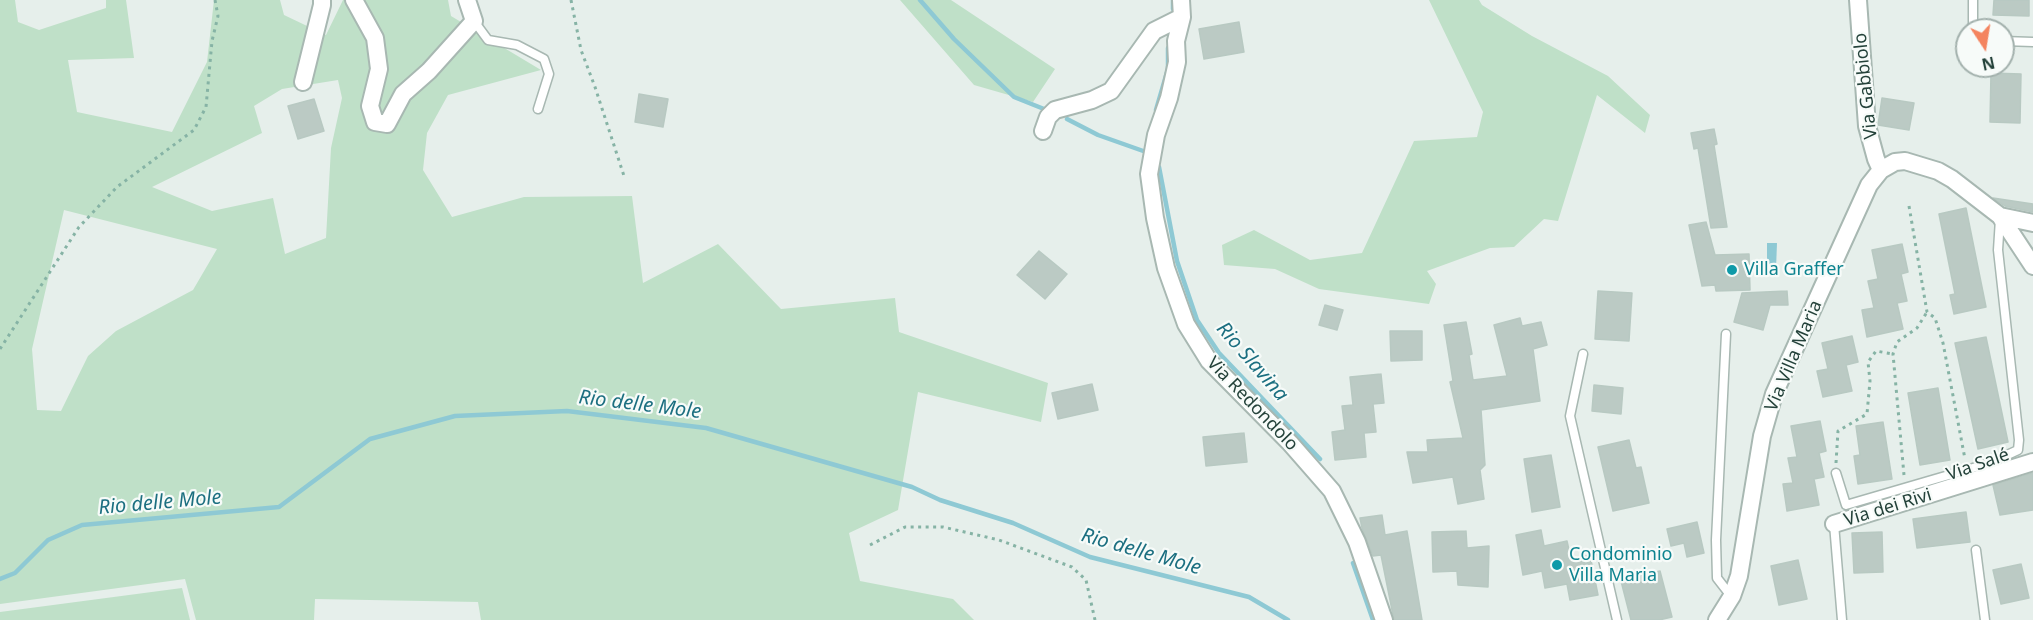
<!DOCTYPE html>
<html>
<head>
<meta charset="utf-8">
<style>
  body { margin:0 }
  #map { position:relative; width:2033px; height:620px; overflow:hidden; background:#e6efeb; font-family:"Noto Sans",sans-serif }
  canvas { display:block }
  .north { position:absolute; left:1955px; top:18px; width:60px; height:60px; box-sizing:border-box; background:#f7fbf9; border:2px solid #a3b1ad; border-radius:50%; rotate:168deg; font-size:16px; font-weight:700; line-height:24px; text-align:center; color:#24423a }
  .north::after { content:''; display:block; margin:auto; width:21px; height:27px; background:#f4845f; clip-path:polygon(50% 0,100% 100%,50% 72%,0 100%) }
</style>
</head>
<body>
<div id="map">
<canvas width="2033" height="620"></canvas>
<div class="north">N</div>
</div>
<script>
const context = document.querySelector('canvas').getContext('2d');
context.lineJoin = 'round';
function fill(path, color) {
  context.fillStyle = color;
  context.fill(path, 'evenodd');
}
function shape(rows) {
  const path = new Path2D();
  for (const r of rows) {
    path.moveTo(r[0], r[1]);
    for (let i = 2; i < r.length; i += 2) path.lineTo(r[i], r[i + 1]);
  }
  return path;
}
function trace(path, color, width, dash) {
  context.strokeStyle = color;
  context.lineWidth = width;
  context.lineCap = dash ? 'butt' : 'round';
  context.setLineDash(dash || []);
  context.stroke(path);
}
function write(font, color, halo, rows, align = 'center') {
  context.font = font + ' "Noto Sans",sans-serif';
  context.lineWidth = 4.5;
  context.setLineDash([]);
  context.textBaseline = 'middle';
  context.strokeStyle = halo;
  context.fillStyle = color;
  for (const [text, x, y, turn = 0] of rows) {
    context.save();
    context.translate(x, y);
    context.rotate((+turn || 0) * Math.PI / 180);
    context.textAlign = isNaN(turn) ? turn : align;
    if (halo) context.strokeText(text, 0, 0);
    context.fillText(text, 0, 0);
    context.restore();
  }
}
const green = shape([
  [0,0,15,0,18,22,39,30,106,8,106,0,126,0,134,58,68,60,77,112,172,132,207,62,214,0,280,0,284,15,326,35,343,0,448,0,451,16,541,70,448,95,427,133,423,170,452,217,524,197,632,196,643,283,718,244,781,309,895,298,899,332,1048,383,1041,422,918,392,898,510,849,533,860,581,953,599,974,620,481,620,478,602,315,599,314,620,196,620,185,579,0,604],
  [338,80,342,98,331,148,326,238,285,254,273,198,212,211,152,187,262,133,254,106,282,89],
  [64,210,217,249,193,290,116,331,88,356,61,411,37,410,32,349],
  [900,0,951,0,1055,69,1033,102,974,85],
  [1429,0,1479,0,1482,5,1532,36,1608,76,1650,115,1645,133,1597,95,1558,221,1544,219,1514,247,1490,248,1427,271,1436,284,1429,304,1319,289,1275,269,1224,265,1222,245,1254,230,1310,260,1362,253,1414,141,1477,137,1483,112],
  [182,588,190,620,0,620,0,612]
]);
const water = shape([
  [1767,243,1777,243,1776,269,1767,269]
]);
const stream = shape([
  [920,0,954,39,1014,97,1044,109],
  [1173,0,1173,9],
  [1156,110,1168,69,1168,48],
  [1067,119,1098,135,1146,152,1147,148],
  [1159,167,1177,261,1197,320,1219,353,1320,459],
  [1353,563,1373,620],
  [0,579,15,573,48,540,82,525,279,507,370,439,455,416,567,411,706,428,912,487,940,500,1013,523,1090,557,1249,597,1288,620]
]);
const building = shape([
  [1994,0,2029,0,2029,16,1993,15,1994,0],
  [1239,22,1244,52,1204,59,1199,29,1239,22],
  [1991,73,2021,74,2020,123,1990,122,1991,73],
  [639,94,668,99,663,127,635,122,639,94],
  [1882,98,1914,103,1909,130,1878,125,1882,98],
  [314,99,324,131,298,139,288,106,314,99],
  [1714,129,1717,144,1714,145,1727,227,1711,228,1698,148,1694,149,1691,133,1714,129],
  [1993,198,2033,204,2033,212,2005,206,1993,198],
  [1966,208,1986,307,1954,314,1950,295,1955,294,1939,214,1966,208],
  [1706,222,1715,255,1749,254,1750,290,1716,291,1715,285,1702,286,1689,225,1706,222],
  [1902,244,1908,272,1901,274,1907,301,1897,303,1903,329,1867,337,1862,310,1874,308,1868,281,1878,279,1872,250,1902,244],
  [1039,251,1067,274,1045,299,1017,275,1039,251],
  [1598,291,1632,293,1629,341,1595,339,1598,291],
  [1787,291,1788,305,1770,305,1763,330,1734,322,1742,293,1787,291],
  [1325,305,1343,310,1337,330,1319,325,1325,305],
  [1520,318,1522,326,1541,322,1547,345,1533,349,1540,401,1481,410,1485,465,1480,470,1484,499,1458,504,1453,477,1413,483,1407,452,1428,452,1427,440,1463,438,1450,382,1453,381,1444,325,1466,322,1472,354,1469,355,1473,380,1507,376,1494,325,1520,318],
  [1390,331,1422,331,1422,360,1391,361,1390,331],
  [1852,336,1858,362,1846,365,1852,391,1823,397,1817,371,1828,369,1822,343,1852,336],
  [1986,337,2008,442,1978,449,1955,343,1986,337],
  [1381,374,1384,403,1373,404,1376,432,1364,433,1366,457,1335,460,1332,432,1345,430,1342,406,1353,405,1350,377,1381,374],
  [1092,384,1098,410,1058,419,1052,393,1092,384],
  [1594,385,1623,388,1621,414,1592,411,1594,385],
  [1938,388,1950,460,1920,465,1908,393,1938,388],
  [1820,421,1826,451,1819,453,1824,477,1814,479,1819,505,1787,511,1783,484,1793,483,1788,458,1797,457,1791,426,1820,421],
  [1883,422,1892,479,1858,484,1854,456,1860,455,1856,426,1883,422],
  [1244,433,1247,462,1206,466,1203,437,1244,433],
  [1629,440,1636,468,1641,467,1649,503,1613,511,1598,447,1629,440],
  [1551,455,1560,507,1532,512,1524,459,1551,455],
  [2033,473,2033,510,2000,515,1993,485,2033,473],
  [1966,512,1970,542,1917,548,1913,519,1966,512],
  [1382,515,1385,535,1407,531,1422,620,1394,620,1381,555,1373,556,1362,528,1360,518,1382,515],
  [1697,522,1704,553,1687,557,1684,543,1671,546,1667,529,1697,522],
  [1541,530,1544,546,1567,541,1571,559,1590,555,1598,595,1570,600,1567,584,1545,588,1542,571,1523,575,1516,535,1541,530],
  [1466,531,1467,548,1489,546,1488,587,1458,585,1457,571,1433,572,1432,532,1466,531],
  [1882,532,1883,572,1854,573,1852,533,1882,532],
  [1798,560,1807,599,1779,605,1771,566,1798,560],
  [2021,564,2029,598,2001,604,1993,570,2021,564],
  [1660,571,1672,617,1659,620,1631,620,1621,581,1660,571]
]);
const path = shape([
  [571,0,581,50,595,87,624,176],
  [1909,206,1927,312,1935,318,1943,343,1965,459],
  [0,349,79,227,117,187,194,130,206,107,212,41,218,16,215,0],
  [1836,463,1838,431,1867,414,1870,381,1868,362,1876,351,1893,354],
  [1904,475,1893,354,1897,342,1917,328,1927,312],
  [870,545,905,527,943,527,999,540,1072,567,1086,580,1095,620]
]);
const lane = shape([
  [1973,0,1973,30],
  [474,21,488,40,517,45,544,59,549,74,538,109],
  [2003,41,2033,42],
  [1726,334,1716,540,1717,578,1731,596],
  [1583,354,1570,416,1617,620],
  [1836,473,1846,505,1990,463,2018,450,2019,440,1998,250,2000,219],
  [1834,524,1842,620],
  [1976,550,1985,620]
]);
const street = shape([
  [354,0,375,38,379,69,370,106,375,122,387,124,403,94,429,71,474,21,467,0],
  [1181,0,1182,17,1176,41,1177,62,1169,98,1156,135,1149,174,1155,218,1166,268,1186,324,1209,361,1290,443,1332,491,1357,542,1384,620],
  [1858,0,1867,126,1876,159,1881,170],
  [303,82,322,5,322,0],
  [1043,131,1048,117,1055,110,1092,100,1111,91,1154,31,1182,17],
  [2000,216,2033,223],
  [1834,524,2033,462],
  [1717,620,1732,596,1739,576,1762,436,1774,394,1869,185,1881,170,1895,162,1905,161,1938,171,1952,179,2000,216,2033,266]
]);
const markers = [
  [1732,270,6,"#0f9aa8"],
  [1557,565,6,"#0f9aa8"]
];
const streetNames = [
  ["Via Gabbiolo",1866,86,-96],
  ["Via Villa Maria",1794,356,-67],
  ["Via Redondolo",1252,404,46],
  ["Via Salé",1978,465,-19],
  ["Via dei Rivi",1888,508,-17]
];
const cultureNames = [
  ["Villa Graffer",1744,270],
  ["Condominio",1569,555],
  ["Villa Maria",1569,576]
];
const waterNames = [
  ["Rio Slavina",1252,362,49],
  ["Rio delle Mole",640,405,7],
  ["Rio delle Mole",160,503,-5],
  ["Rio delle Mole",1141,552,16]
];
fill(green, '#bfe0c8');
fill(water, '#8ec9d4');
trace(stream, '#8ec9d4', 4.5);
fill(building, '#bbcac4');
trace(building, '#b8c9c2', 1.5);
trace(lane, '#a8b8b2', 11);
trace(street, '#a8b8b2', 20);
trace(path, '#86b3a5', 3, [3, 4.5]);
trace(lane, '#fff', 8);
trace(street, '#fff', 16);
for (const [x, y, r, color] of markers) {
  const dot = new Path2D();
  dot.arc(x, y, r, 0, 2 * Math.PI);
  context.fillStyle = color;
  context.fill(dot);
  trace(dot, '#f7fbf9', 2);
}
write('18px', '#24423a', '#f7fbf9', streetNames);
write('18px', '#0d838f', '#f7fbf9', cultureNames, 'left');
write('italic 20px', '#1c6f80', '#f7fbf9', waterNames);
</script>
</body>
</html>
